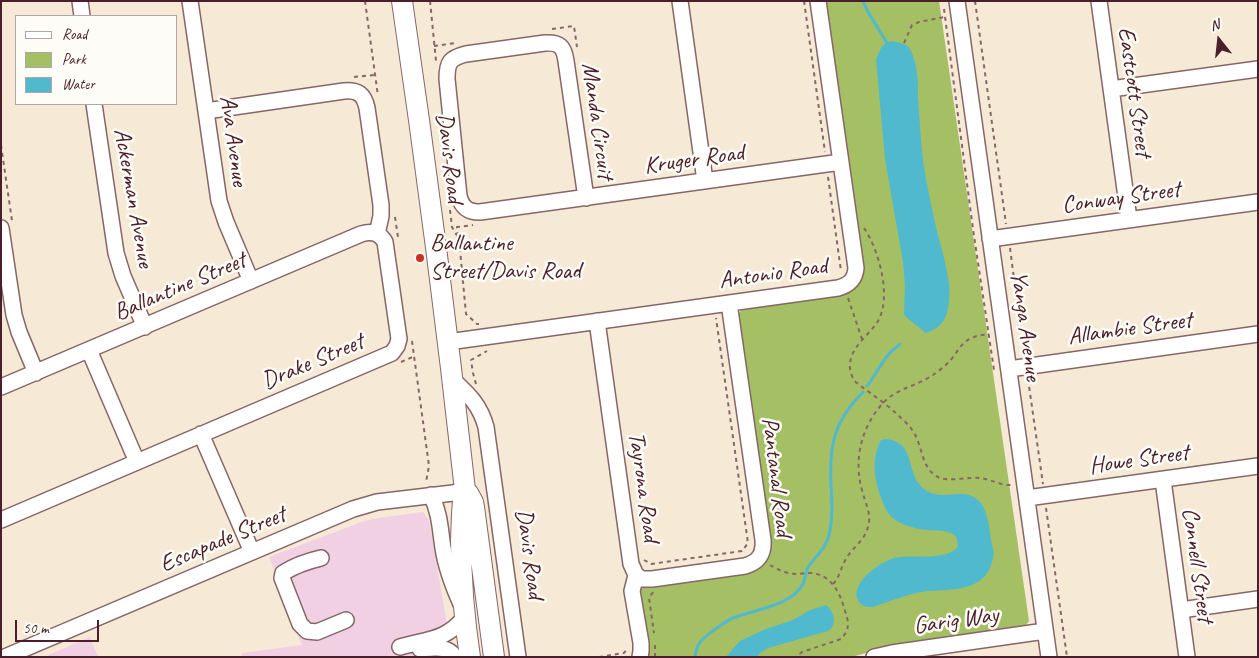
<!DOCTYPE html>
<style>
body{margin:0}
#map{position:relative;width:1259px;height:658px;overflow:hidden;background:#f6ead6;font-family:Caveat,sans-serif}
canvas{display:block}
.frame{position:absolute;inset:0;border:2px solid #4a1f2b;pointer-events:none}
.legend{position:absolute;left:15px;top:15px;width:162px;height:90px;box-sizing:border-box;background:#fdfcf7;border:1px solid #b5a4a5;margin:0;padding:6px 9px;list-style:none;font-size:15px;color:#4a1f2b}
.legend li{display:flex;align-items:center;gap:10px;height:25px}
.legend b{width:25px;border:1px solid #b5a4a5}
.north{position:absolute;left:1194px;top:15px;width:50px;height:50px;-webkit-text-stroke:4px #fdfcf7;paint-order:stroke;rotate:344deg;font-size:14px;font-weight:700;line-height:20px;text-align:center;color:#4a1f2b}
.north::after{content:'';display:block;margin:auto;width:18px;height:22px;background:#4a1f2b;clip-path:polygon(50% 0,100% 100%,50% 72%,0 100%)}
.scale{position:absolute;left:15px;top:620px;width:84px;height:22px;box-sizing:border-box;border:2px solid #4a1f2b;border-top:0;padding-left:6px;font-size:15px;line-height:18px;white-space:nowrap;color:#4a1f2b;-webkit-text-stroke:4px #fdfcf7;paint-order:stroke}
</style>
<div id="map">
<canvas width="1259" height="658"></canvas>
<div class="frame"></div>
<ul class="legend">
<li><b style="height:6px;background:#fff"></b>Road</li>
<li><b style="height:14px;background:#a5bf65"></b>Park</li>
<li><b style="height:14px;background:#50b9cd"></b>Water</li>
</ul>
<div class="north">N</div>
<div class="scale">50 m</div>
</div>
<script>
const c = document.querySelector('canvas').getContext('2d');
c.lineJoin = 'round';
function fillPath(path, color) { c.fillStyle = color; c.fill(path, 'evenodd'); }
function trace(path, color, width, dash) { c.strokeStyle = color; c.lineWidth = width; c.lineCap = dash ? 'butt' : 'round'; c.setLineDash(dash || []); c.stroke(path); }
function drawText(font, color, halo, rows, align = 'center') {
  c.font = font + ' Caveat,sans-serif'; c.lineWidth = 5; c.setLineDash([]); c.textBaseline = 'middle'; c.strokeStyle = halo; c.fillStyle = color; for (const [text, x, y, turn = 0] of rows) {
    c.save(); c.translate(x, y); c.rotate((+turn || 0) * Math.PI / 180); c.textAlign = isNaN(turn) ? turn : align; if (halo) c.strokeText(text, 0, 0); c.fillText(text, 0, 0); c.restore();
  }
}
const built = new Path2D(`
 M423 512 429 520 447 624 451 657H242V653L302 645 269 557 364 521 378 518Z
 M90 637 98 657H44Z`);
const green = new Path2D(`
 M824 1H939L1029 621 1023 629 885 648 851 657H645L636 589 640 586 756 569 764 563 738 317 739 313 744 308 853 289Z`);
const water = new Path2D(`
 M890 41C897 42 906 43 910 49 918 64 918 82 918 98 919 112 920 126 921 140 923 169 930 199 936 227 941 248 952 280 949 302 946 321 943 326 926 333L906 317 904 314 905 285 903 262 885 159 876 59 882 46Z
 M885 439C919 442 903 476 927 491 944 501 963 487 978 500 988 509 989 527 991 540 992 545 995 553 993 558 986 595 948 588 921 592 905 595 888 602 873 607 867 607 863 607 859 602 849 588 871 569 883 563 888 560 895 557 901 557 919 555 944 561 958 547 957 542 958 537 953 534 945 529 928 531 919 529 911 527 900 524 894 519 888 514 884 507 882 500 874 480 871 459 881 440Z
 M826 605C834 611 838 625 828 631L768 648 760 653 757 657H726L740 641 763 630 793 620 810 610Z`);
const stream = new Path2D(`
 M863 1 868 12 887 43
 M867 386C875 376 880 365 888 355 891 351 896 348 900 344
 M695 657C697 642 702 639 714 630 720 626 726 621 733 618 755 609 790 607 803 584 806 578 805 571 809 566 816 555 826 549 829 535 833 519 832 502 831 485 829 445 834 421 863 392`);
const path = new Path2D(`
 M1 1H2
 M365 1 378 96
 M430 1 436 61
 M804 1 825 152
 M975 1 1006 224
 M944 9 973 229 994 370
 M552 29 574 26 577 47
 M904 43 912 25 919 22 944 17
 M434 46 456 43
 M354 77 374 75
 M1 145 12 221
 M828 177 841 271
 M450 210 452 227 459 239 466 314 477 324H479
 M395 217 398 237
 M864 228C879 250 892 297 878 321 868 337 848 348 850 369 851 373 852 377 854 380 858 385 864 388 869 392 880 400 891 408 901 418 908 424 914 431 917 439 923 453 923 469 938 477 946 482 969 477 979 478 991 479 1001 486 1012 485
 M458 236 457 227 473 225
 M1010 248 1024 355
 M848 298 862 339
 M412 341 429 466 426 482
 M401 362 415 356
 M1028 379 1043 484
 M476 384 473 373 471 360 487 351
 M1046 508 1067 657
 M644 560 651 564 742 551 748 543 716 318
 M770 565C775 568 781 571 788 573 795 575 803 573 811 573 832 575 840 593 845 611 849 622 850 630 841 639L802 652 796 657
 M833 584C840 577 841 566 847 557 854 547 865 539 868 527 872 514 865 503 862 490 853 459 862 425 884 402 898 388 917 386 933 375 940 370 948 364 953 357 959 349 964 340 974 337 979 335 984 335 989 334
 M653 592 649 598 654 633
 M599 657 624 653 627 649
 M655 657V643`);
const minor = new Path2D(`
 M80 1 82 16
 M190 1 219 201 226 222 251 281
 M680 1 705 181
 M957 1 1049 657
 M1099 1 1129 219
 M1111 89 1258 69
 M94 104 116 253 123 276 145 327
 M206 111 344 91C358 90 364 94 367 108L381 205V216L377 234
 M586 198 566 61C564 47 560 42 545 43L466 54C450 58 447 62 447 79L459 196C462 208 468 212 480 212L841 162
 M1 228 14 315 19 332 36 373
 M990 239 1258 202
 M597 321 631 564 636 575 632 591 641 643V651L640 657
 M448 342 838 288C849 285 855 280 856 268L818 1
 M89 350 137 462
 M1009 369 1258 334
 M453 380C469 395 480 405 486 427L518 657
 M1 387 361 234C371 231 379 232 385 242L399 339 397 346 392 353 1 520
 M201 434 252 552
 M1163 480 1187 657
 M431 495C440 513 440 529 443 548 446 568 453 586 461 604
 M1027 498 1258 466
 M321 558C308 561 294 566 283 573L282 578 300 624 307 631 317 632 346 620
 M636 575 642 579H652L745 566C759 562 764 554 763 540L729 303
 M1181 610 1258 599
 M400 647C428 639 445 641 465 617
 M420 649C433 648 447 645 455 657
 M5 657 353 509 377 502 453 493 465 490
 M874 657 892 653 1045 631`);
const major = new Path2D(`
 M402 1C426 164 447 327 465 490 461 506 462 523 461 540 461 580 464 618 470 657
 M468 493 473 502 474 507 494 657`);
const markers = [
 [420,258,5,"#c8321e"]
];
const streetNames = [
 ["Eastcott Street",1134,92,82],
 ["Manda Circuit",597,121,82],
 ["Ava Avenue",233,141,82],
 ["Davis Road",449,158,83],
 ["Kruger Road",694,160,-8],
 ["Ackerman Avenue",133,198,80],
 ["Conway Street",1121,198,-8],
 ["Antonio Road",773,274,-8],
 ["Ballantine Street",180,287,-23],
 ["Yanga Avenue",1025,326,82],
 ["Allambie Street",1130,329,-8],
 ["Drake Street",313,362,-23],
 ["Howe Street",1139,460,-8],
 ["Pantanal Road",776,477,83],
 ["Tayrona Road",643,487,82],
 ["Escapade Street",223,540,-23],
 ["Davis Road",529,554,82],
 ["Connell Street",1197,565,82],
 ["Garig Way",956,621,-8]
];
const poiNames = [
 ["Ballantine",430,244],
 ["Street/Davis Road",430,272]
];
fillPath(built, '#f1d0e3');
fillPath(green, '#a5bf65');
fillPath(water, '#50b9cd');
trace(stream, '#50b9cd', 3);
trace(minor, '#866667', 18);
trace(major, '#866667', 22);
trace(path, '#866667', 2, [4, 4]);
trace(minor, '#fff', 15);
trace(major, '#fff', 20);
for (const [x, y, r, color] of markers) { const dot = new Path2D(); dot.arc(x, y, r, 0, 2 * Math.PI); c.fillStyle = color; c.fill(dot); trace(dot, '#fdfcf7', 2); }
drawText('24px', '#4a1f2b', '#fdfcf7', streetNames);
drawText('24px', '#4a1f2b', '#fdfcf7', poiNames, 'left');
</script>
